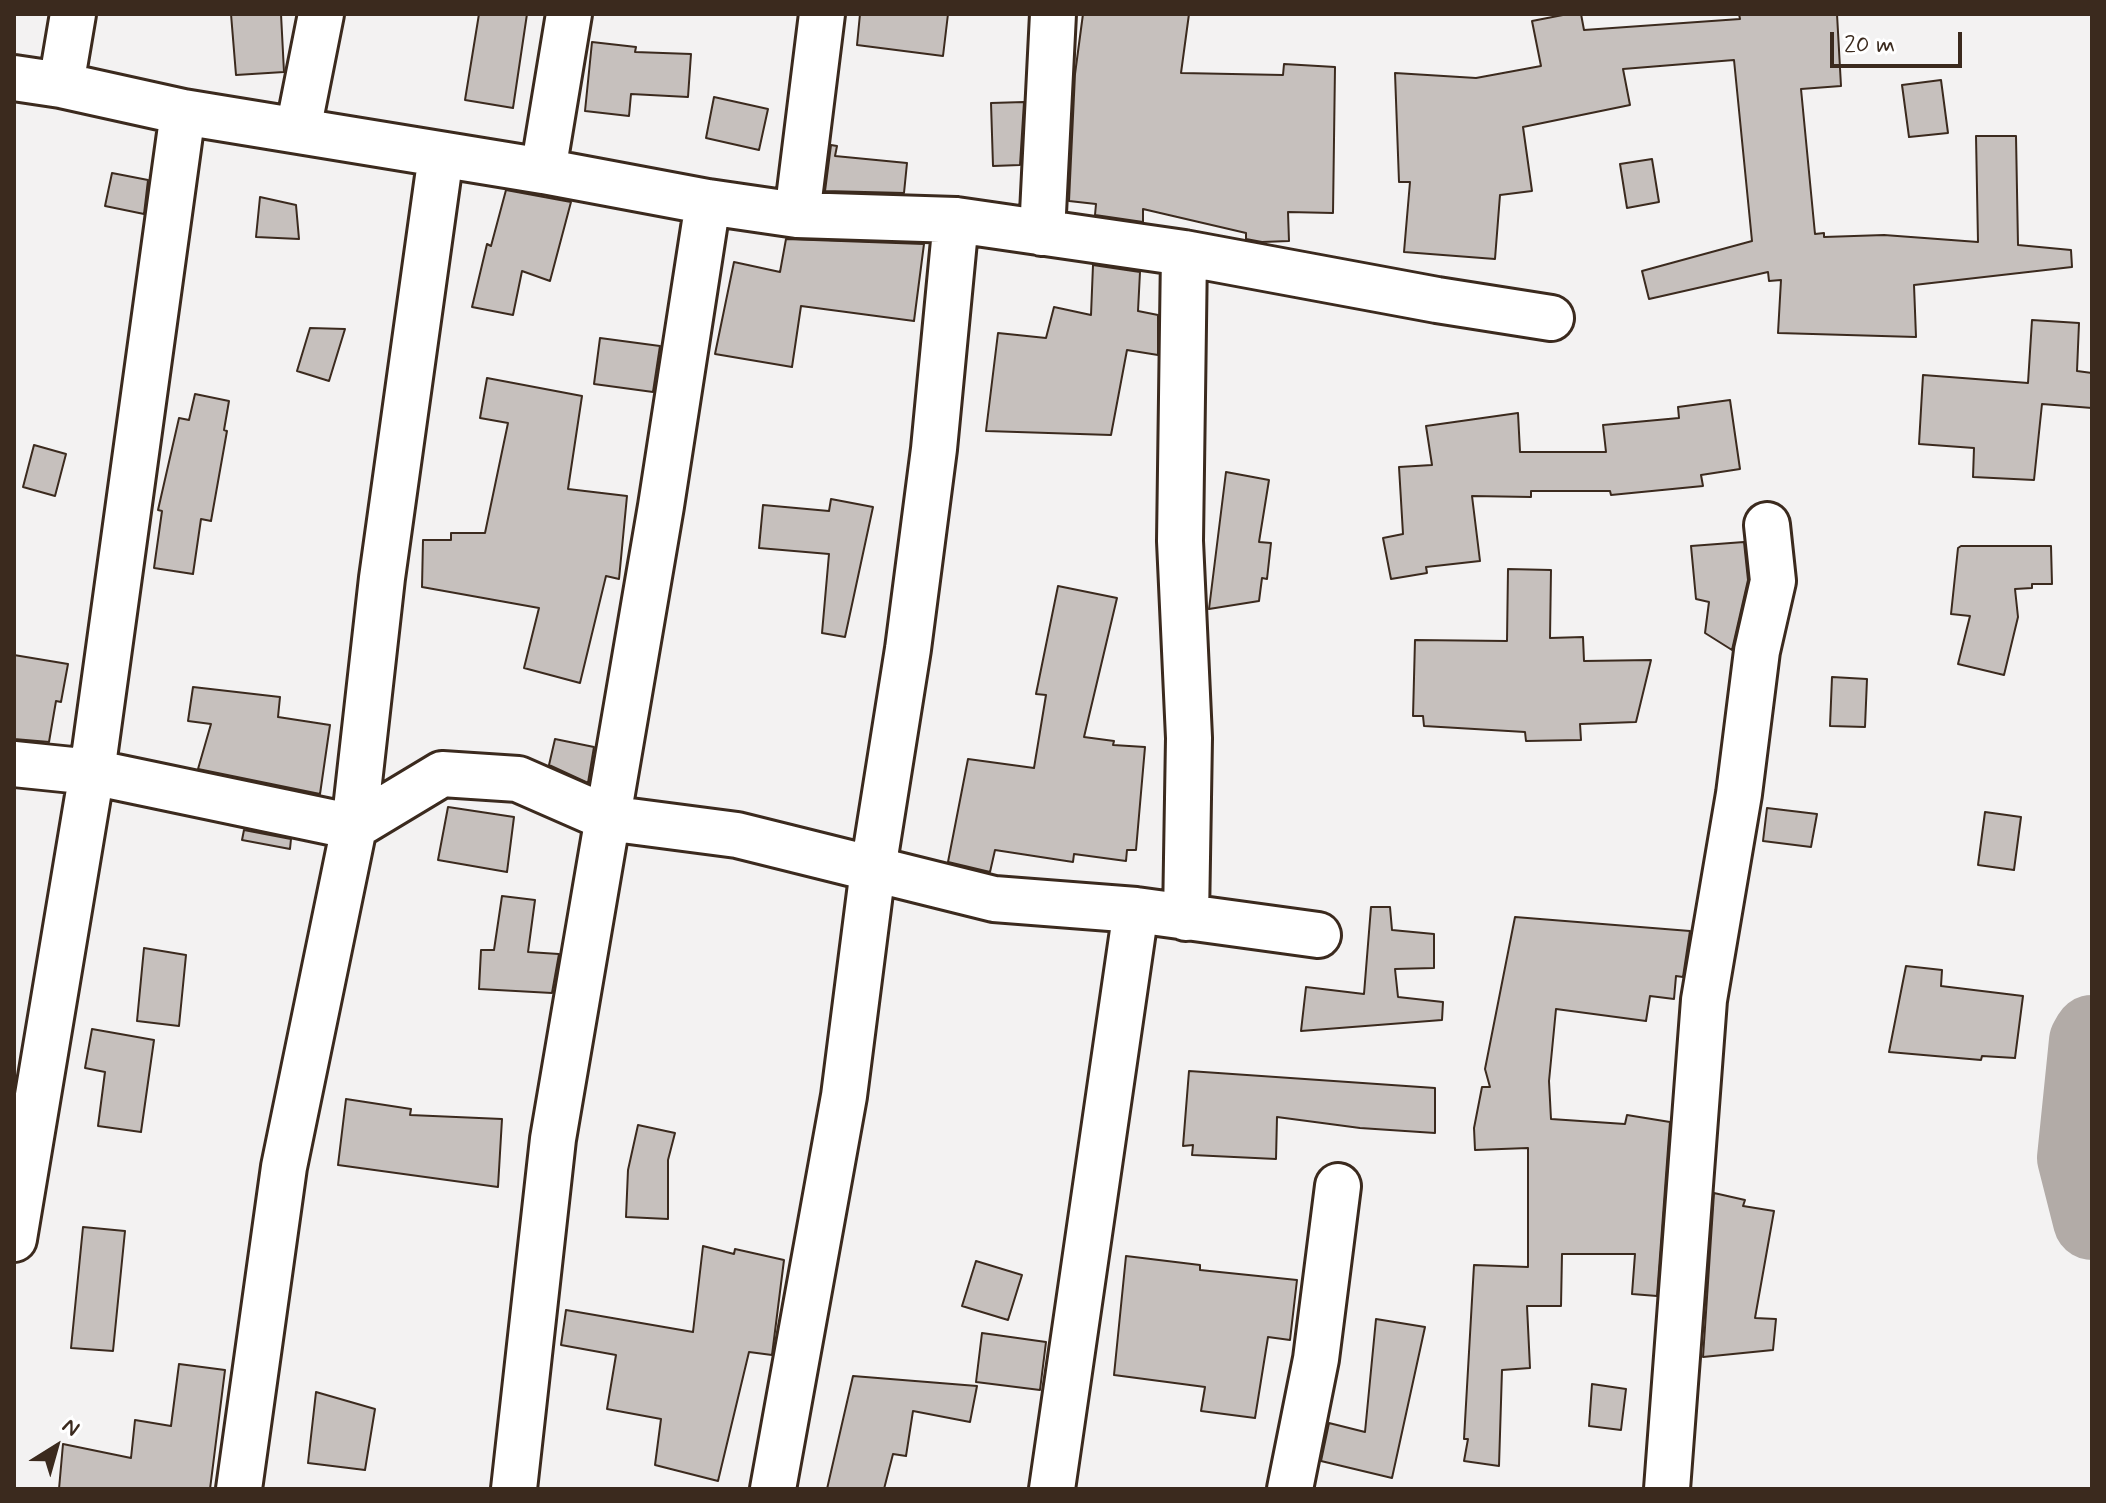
<!DOCTYPE html>
<style>
body{margin:0}
#map{position:relative;width:2106px;height:1503px;overflow:hidden;background:#f3f2f2;font-family:Mynerve,sans-serif}
canvas{display:block}
.frame{position:absolute;inset:0;border:16px solid #3b2a1e;pointer-events:none}
.north{position:absolute;left:16px;top:1407px;width:80px;height:80px;-webkit-text-stroke:6px #fff;paint-order:stroke;rotate:37deg;font-size:22px;font-weight:700;line-height:32px;text-align:center;color:#3b2a1e}
.north::after{content:'';display:block;margin:auto;width:28px;height:36px;background:#3b2a1e;clip-path:polygon(50% 0,100% 100%,50% 72%,0 100%)}
.scale{position:absolute;left:1830px;top:32px;width:132px;height:36px;box-sizing:border-box;border:4px solid #3b2a1e;border-top:0;padding-left:10px;font-size:24px;line-height:28px;white-space:nowrap;color:#3b2a1e;-webkit-text-stroke:6px #fff;paint-order:stroke}
</style>
<div id="map">
<canvas width="2106" height="1503"></canvas>
<div class="frame"></div>
<div class="north">N</div>
<div class="scale">20 m</div>
</div>
<script>
const c = document.querySelector('canvas').getContext('2d');
c.lineJoin = 'round';
function trace(path, color, width, dash) { c.strokeStyle = color; c.lineWidth = width; c.lineCap = dash ? 'butt' : 'round'; c.setLineDash(dash || []); c.stroke(path); }
function fillPath(path, color) { c.fillStyle = color; c.fill(path, 'evenodd'); }
const river = new Path2D(`
 M2092 1034 2088 1041 2076 1158 2092 1221`);
const building = new Path2D(`
 M231 14H281L284 72 236 75Z
 M479 14H527L513 108 465 100Z
 M860 14H948L943 56 857 45Z
 M1083 14H1189L1181 73 1283 75 1284 64 1335 67 1333 213 1288 212 1289 241 1262 242 1246 239V233L1143 209V222L1095 215 1096 204 1069 201 1075 74Z
 M1568 14H1581L1584 30 1740 19 1739 14H1837L1841 86 1801 89 1815 234 1824 233V237L1884 235 1978 242 1976 136H2016L2018 245 2071 250 2072 267 1914 285 1916 337 1778 333 1781 280 1769 281 1768 272 1649 299 1642 271 1752 241 1734 60 1623 69 1630 105 1523 127 1532 191 1500 195 1495 259 1404 252 1410 182H1399L1395 73 1476 78 1541 66 1532 21Z
 M592 42 636 47 635 52 691 54 688 97 631 94 629 116 585 111Z
 M1941 80 1948 133 1909 137 1902 85Z
 M714 97 768 109 759 150 706 138Z
 M1024 102 1020 165 993 166 991 103Z
 M831 145 837 146 835 156 907 163 904 193 825 191Z
 M1652 159 1659 202 1627 208 1620 164Z
 M112 173 148 180 144 214 105 206Z
 M506 190 571 202 550 281 522 271 513 315 472 307 487 244 491 246Z
 M260 197 296 205 299 239 256 237Z
 M786 239 924 244 914 321 801 306 792 367 715 354 734 262 780 272Z
 M1093 265 1140 272 1138 311 1158 315V355L1127 350 1111 435 986 431 998 333 1046 338 1054 307 1091 315Z
 M2032 320 2079 323 2077 371 2092 373V408L2042 404 2034 480 1973 477 1974 448 1919 444 1923 375 2028 383Z
 M310 328 345 329 329 381 297 371Z
 M600 338 660 346 653 392 594 384Z
 M487 378 582 396 568 489 627 496 619 579 606 576 580 683 524 668 539 608 422 587 423 540H451V533H485L508 423 480 418Z
 M195 394 229 401 224 430 227 431 211 521 201 519 193 574 154 568 162 511 158 510 179 418 189 420Z
 M1730 400 1740 469 1701 475 1703 486 1611 495 1610 491H1531V497L1472 496 1480 561 1426 567 1427 573 1391 579 1383 538 1403 534 1399 467 1432 465 1426 426 1518 413 1520 452H1606L1603 425 1679 418 1678 407Z
 M34 445 66 454 55 496 23 487Z
 M1226 472 1269 480 1259 542 1271 543 1267 579 1262 578 1259 601 1209 609Z
 M831 499 873 507 845 637 822 633 829 554 759 548 763 505 829 511Z
 M1744 542 1748 580 1732 650 1705 633 1709 602 1696 599 1691 546Z
 M1961 546H2051L2052 584H2032V588L2015 589 2018 617 2004 675 1958 664 1970 616 1951 614 1958 548Z
 M1508 569 1551 570 1550 638 1583 637 1584 661 1651 660 1636 722 1580 724 1581 740 1526 741 1525 732 1424 726 1423 716H1413L1415 640 1507 641Z
 M1058 586 1117 598 1084 737 1114 741 1113 745 1145 747 1136 850H1127L1126 861 1074 854 1073 862 995 850 990 872 948 862 968 759 1034 768 1046 695 1036 694Z
 M14 655 68 664 61 702 56 701 49 742 14 739Z
 M1832 677 1867 679 1865 727 1830 726Z
 M193 687 280 697 278 717 330 725 320 794 198 769 211 724 188 721Z
 M555 739 594 747 588 783 549 765Z
 M448 807 514 817 507 872 438 860Z
 M1767 808 1817 814 1811 847 1763 841Z
 M1985 812 2021 817 2014 870 1978 865Z
 M244 830 291 839 290 849 242 840Z
 M502 896 535 900 528 952 559 954 552 993 479 989 481 950H494Z
 M1371 907H1390L1392 930 1434 934V968L1395 969 1398 997 1443 1002 1442 1020 1301 1031 1306 987 1364 994Z
 M1515 917 1690 931 1683 977 1676 976 1674 999 1650 996 1646 1021 1556 1009 1549 1081 1551 1119 1625 1124 1627 1115 1670 1122 1657 1296 1632 1294 1635 1254H1562L1561 1306H1527L1530 1368 1502 1370 1499 1466 1464 1461 1468 1439H1464L1474 1265 1528 1267V1148L1475 1150 1474 1128 1482 1087H1490L1485 1069Z
 M144 948 186 955 179 1026 137 1021Z
 M1906 966 1942 970 1941 986 2023 996 2015 1058 1982 1056 1981 1060 1889 1052Z
 M92 1029 154 1040 141 1132 98 1126 105 1072 85 1068Z
 M1189 1071 1435 1088V1133L1360 1128 1277 1117 1276 1159 1192 1155 1193 1145 1183 1146Z
 M346 1099 411 1109 410 1115 502 1119 498 1187 338 1165Z
 M638 1125 675 1133 668 1160V1219L626 1217 628 1170Z
 M1714 1193 1745 1200 1743 1206 1774 1211 1755 1318 1776 1319 1773 1350 1703 1357Z
 M83 1227 125 1231 113 1351 71 1348Z
 M703 1246 734 1254 735 1249 784 1260 772 1355 749 1352 718 1481 655 1465 661 1419 607 1409 616 1355 561 1345 566 1310 693 1332Z
 M1126 1256 1200 1265V1270L1297 1280 1290 1340 1268 1337 1255 1418 1201 1411 1205 1387 1114 1375Z
 M976 1261 1022 1275 1008 1320 962 1306Z
 M1376 1319 1425 1327 1392 1478 1321 1461 1329 1423 1365 1432Z
 M982 1333 1046 1342 1040 1390 976 1382Z
 M179 1364 225 1370 210 1489H59L63 1444 131 1458 135 1420 171 1426Z
 M853 1376 977 1386 970 1422 913 1411 906 1456 893 1454 884 1489H827Z
 M1592 1384 1626 1389 1621 1430 1589 1426Z
 M316 1392 375 1409 365 1470 308 1463Z`);
const minor = new Path2D(`
 M14 78 61 85 183 112 543 171 708 202 797 215 956 220 1184 253 1437 300 1551 318
 M61 85 73 14
 M298 130 321 14
 M543 171 569 14
 M797 215 822 14
 M1042 233 1053 14
 M1184 253 1180 541 1189 738 1186 918
 M14 764 92 772 354 827 442 774 518 779 607 818 737 835 994 899 1136 910 1318 935
 M14 1239 92 772 183 112
 M239 1489 284 1167 354 827 382 578 441 155
 M514 1489 553 1139 661 506 708 202
 M773 1489 844 1096 873 869 908 649 934 449 956 220
 M1052 1489 1136 910
 M1290 1489 1316 1359 1338 1186
 M1667 1489 1704 1000 1739 794 1757 651 1773 581 1767 525`);
trace(river, '#b2aba7', 78);
fillPath(building, '#c6c0bd');
trace(building, '#3b2a1e', 2);
trace(minor, '#3b2a1e', 50);
trace(minor, '#fff', 44);
</script>
